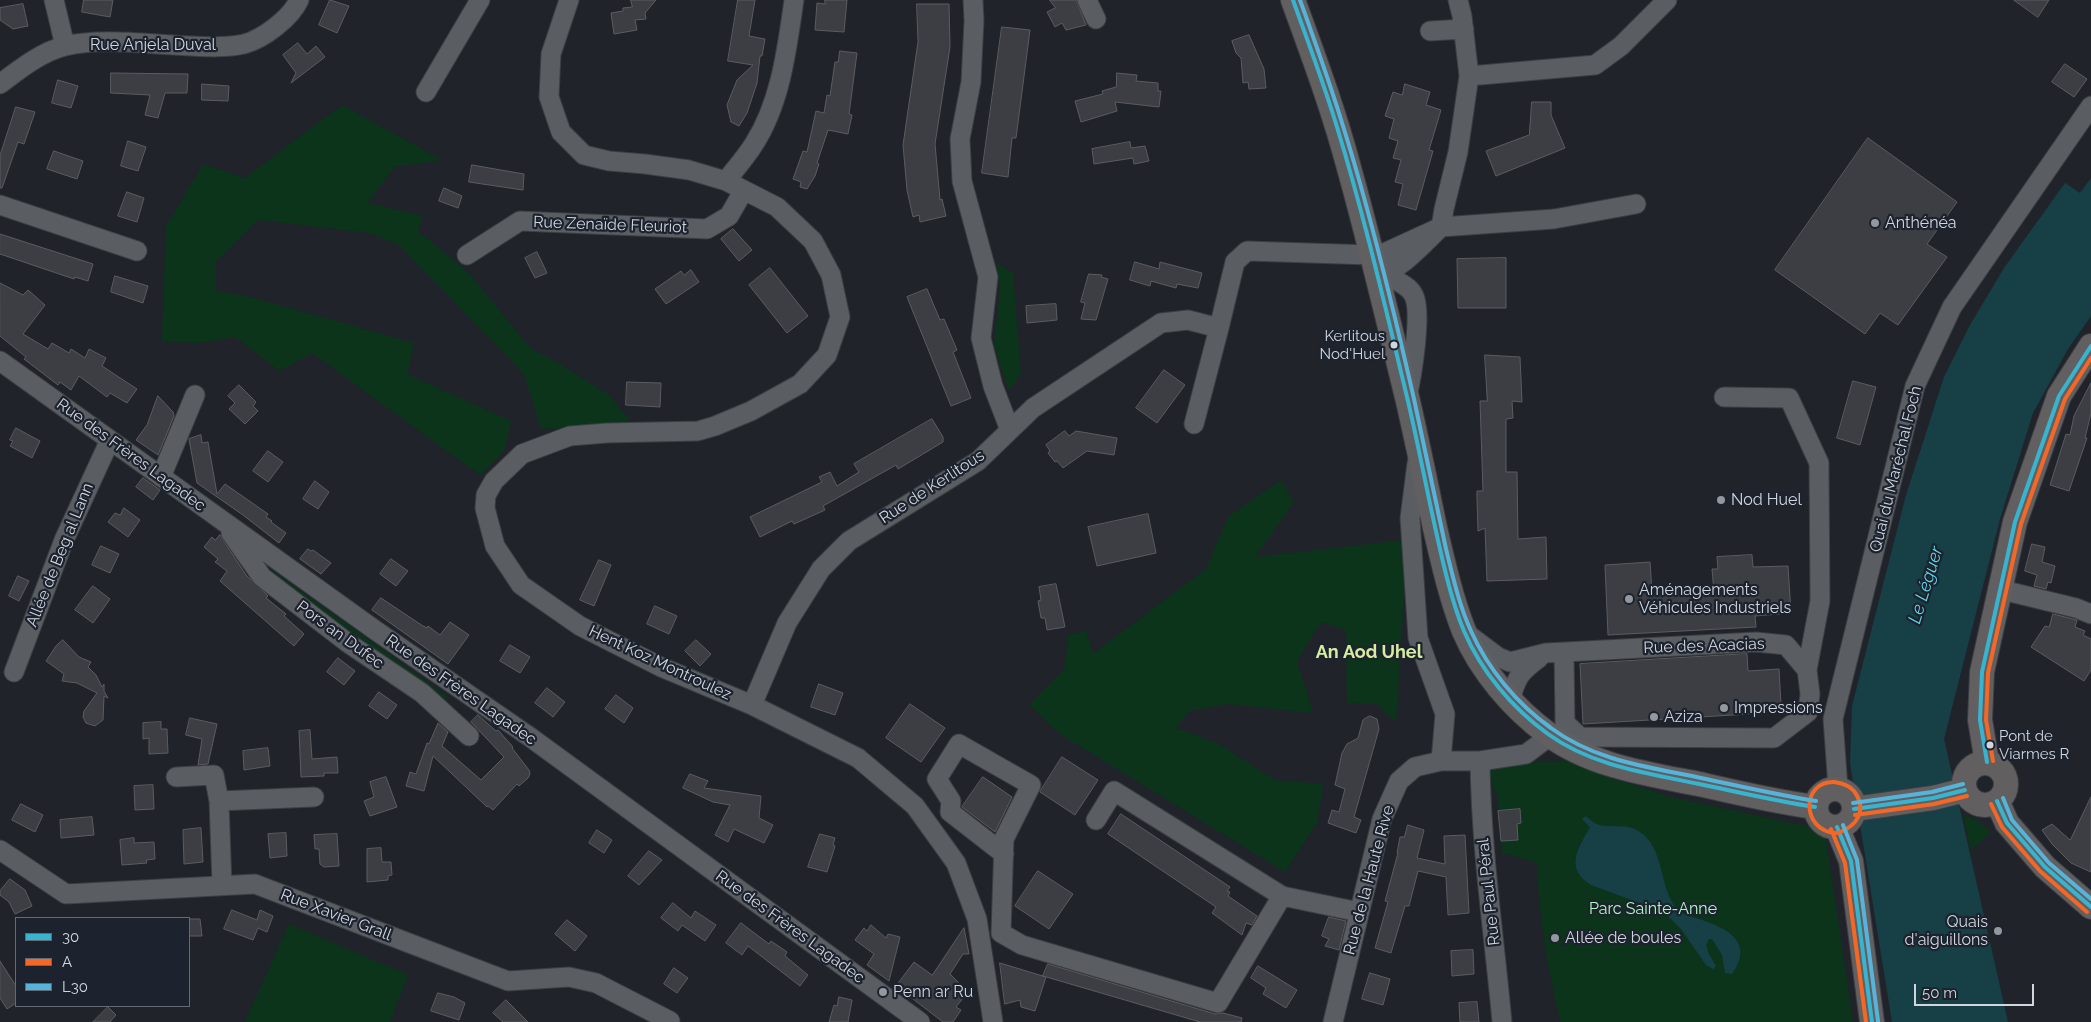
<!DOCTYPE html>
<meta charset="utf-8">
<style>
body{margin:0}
#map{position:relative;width:2091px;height:1022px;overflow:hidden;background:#20242a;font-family:Raleway,sans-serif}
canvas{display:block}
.legend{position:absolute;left:15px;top:917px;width:175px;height:90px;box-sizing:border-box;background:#1c232e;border:1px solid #646a74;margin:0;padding:6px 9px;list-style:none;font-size:15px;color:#d1d5dd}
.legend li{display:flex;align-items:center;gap:10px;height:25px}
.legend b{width:25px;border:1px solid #646a74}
.scale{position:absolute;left:1914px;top:984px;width:120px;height:22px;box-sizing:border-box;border:2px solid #d1d5dd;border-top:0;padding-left:6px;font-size:15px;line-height:18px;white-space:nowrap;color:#d1d5dd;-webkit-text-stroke:4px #1c232e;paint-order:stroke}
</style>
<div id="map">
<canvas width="2091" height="1022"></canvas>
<ul class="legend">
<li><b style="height:6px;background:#39b4cf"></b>30</li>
<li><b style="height:6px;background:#f36826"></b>A</li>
<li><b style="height:6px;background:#56b4db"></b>L30</li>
</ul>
<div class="scale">50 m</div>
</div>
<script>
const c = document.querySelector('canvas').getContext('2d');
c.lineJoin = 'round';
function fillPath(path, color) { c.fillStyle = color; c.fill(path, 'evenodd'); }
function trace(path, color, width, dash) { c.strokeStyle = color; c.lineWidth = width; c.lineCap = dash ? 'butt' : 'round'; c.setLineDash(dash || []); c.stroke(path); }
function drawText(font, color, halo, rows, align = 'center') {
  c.font = font + ' Raleway,sans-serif'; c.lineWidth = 4.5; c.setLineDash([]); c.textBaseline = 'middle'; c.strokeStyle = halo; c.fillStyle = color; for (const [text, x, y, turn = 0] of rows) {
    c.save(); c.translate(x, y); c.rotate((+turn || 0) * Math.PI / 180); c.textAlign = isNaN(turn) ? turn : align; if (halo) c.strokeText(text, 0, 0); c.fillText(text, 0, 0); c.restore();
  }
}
const green = new Path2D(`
 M342 105 442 160 394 167 368 203 423 216 418 231 470 274 531 349 558 363 609 395 634 425 541 429 524 374 399 245 370 233 258 220 216 261V291L250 297 414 343 407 374 511 421 504 451 480 475 312 353 280 371 235 337 199 343 162 341 166 227 203 164 245 178Z
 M997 263 1013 273 1021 374 1009 391 994 346 1000 291Z
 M1281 480 1294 502 1255 557 1404 540 1405 582 1396 723 1377 704 1347 703 1346 630 1321 622 1297 661 1313 713 1227 704 1189 711 1176 728 1219 744 1275 780 1323 784 1317 823 1285 872 1060 734 1029 705 1065 668 1068 635 1086 631 1093 654 1206 569 1228 517Z
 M259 561 433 686 448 697 442 703 283 587Z
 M1571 760 1590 771 1671 797 1819 829 1826 839 1853 1022H1561C1547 969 1539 918 1537 863L1502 852 1498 797 1482 766Z
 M1963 816 1976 819 1991 832 1971 851Z
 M289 924 408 975 390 1022H245Z`);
const water = new Path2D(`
 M2091 178V316L2068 349 2033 413 2000 519 1944 739 2008 1022H1892L1850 763 1852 706 1906 495 1944 377 1970 325 2004 268 2065 183 2080 193Z
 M1586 816C1589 819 1594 823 1599 825 1612 828 1628 823 1640 832 1665 848 1659 891 1678 910 1684 915 1692 917 1699 919 1727 928 1755 942 1732 974L1725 973 1722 955 1712 939H1709L1706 945 1709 954 1716 966 1713 969 1706 965 1681 929 1664 912 1591 885C1564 868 1578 849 1590 827L1582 819Z`);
const building = new Path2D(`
 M84 0H113L110 17 82 12Z
 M330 0 349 6 337 33 319 25Z
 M631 0H656L645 13 646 19 635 20 637 30 614 34 611 13 623 11V8L632 7Z
 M738 0H755L749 36 765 39 762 56H760L757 83 747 113 739 126 731 122 727 105 737 80 753 65 728 61Z
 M825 0H847L844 32 815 30 817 3 825 4Z
 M1050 0H1076L1086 25 1066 30 1062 23 1055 27 1047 12 1055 8Z
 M2014 0H2049L2038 17Z
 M23 4 28 26 13 29 0 20V8Z
 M917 4H949L950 47 935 144 940 200 942 199 946 216 920 222 919 215 913 217 907 190 903 145 918 42Z
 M1002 27 1030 30 1016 138H1012L1008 177 982 173Z
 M1249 35 1264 69 1266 88 1249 89 1248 82 1243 83 1241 58 1236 53 1232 41Z
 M298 43 307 54 316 46 325 57 291 83 296 73 283 55Z
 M840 51 857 53 849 114 852 115 848 134 828 130 817 163 819 164 815 176 807 189 800 187 801 182 793 179 803 151 807 152 816 111 824 113 827 95 830 96 835 62H838Z
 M2065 64 2087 79 2074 97 2052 82Z
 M111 73 188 74 187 93H165L158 118 145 115 150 95 111 93Z
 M1117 73 1137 75 1136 81 1158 83V91H1161L1159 107 1115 102 1117 111 1081 122 1075 101 1103 94 1102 91 1116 87Z
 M58 80 78 86 71 108 52 103Z
 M202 84 229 86 228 101 202 100Z
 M1405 84 1430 92 1426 105 1441 110 1429 150 1433 151 1416 210 1398 205 1403 184 1395 182 1401 160 1393 158 1398 141 1389 138 1394 119 1385 116 1393 92 1402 95Z
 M1532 102H1551V115L1565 148 1496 176 1486 151 1529 135Z
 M16 107 35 112 24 144 18 142 2 188H0V156Z
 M1868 138 1957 202 1927 244 1947 257 1898 325 1880 313 1865 334 1775 270Z
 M128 141 146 147 138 171 121 166Z
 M1130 142 1131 148 1145 146 1149 161 1134 164 1133 158 1094 164 1092 149Z
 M54 151 83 161 77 179 47 169Z
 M472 165 524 174 523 190 469 182Z
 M444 188 462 196 458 208 439 201Z
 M127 192 144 198 137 222 118 216Z
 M733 229 752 250 739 261 721 239Z
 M0 234 93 264 88 281 75 277 74 279 0 254Z
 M537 252 547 273 535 278 525 258Z
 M1506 258V308H1458L1457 259Z
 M1135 262 1159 269 1160 262 1202 273 1198 288 1177 284 1176 288 1151 281 1150 286 1130 280Z
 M770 268 808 316 787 333 749 285Z
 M691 270 699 282 666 304 655 289 681 271 684 275Z
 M1089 274 1102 275 1101 277 1108 279 1096 320 1081 319 1085 303 1081 302Z
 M115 276 148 286 143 303 111 292Z
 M0 283 23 295 28 290 45 305 23 334 48 349 52 343 69 353 71 349 85 358 89 349 106 358 102 366 137 389 127 403 110 393 107 397 79 376 71 390 60 382 58 385 24 359 26 357 0 336Z
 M927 289 940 320 944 319 957 350 953 352 971 398 951 406 907 297Z
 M1056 304 1057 320 1027 323 1026 306Z
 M1485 355 1520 357 1522 402 1512 401 1513 418 1506 419V472H1517L1518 539 1546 537 1547 579 1487 581 1485 528 1478 531 1477 497V491H1483L1480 401H1487Z
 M1164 370 1185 385 1157 423 1136 408Z
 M1853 381 1876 387 1860 445 1837 438Z
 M627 382 661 383 660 407 626 405Z
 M2091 383V413L2085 438H2087L2069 491 2050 485 2066 434 2070 435 2074 416Z
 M239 385 256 402 253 406 258 411 245 424 229 409 235 403 228 396Z
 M158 396 173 412 174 416 158 455 136 440 147 425Z
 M932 419 943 437V442L898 469 896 465 823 506 825 510 794 524 792 521 760 537 750 517 822 482 819 477 830 472 837 486 859 472 854 464Z
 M16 428 40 441 32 458 10 446 13 441 10 440Z
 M1065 431 1069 436 1076 431 1117 438 1114 455 1087 451 1063 468 1057 461 1055 462 1048 453 1050 451 1046 445Z
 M201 435 202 443 208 442 217 494 225 484 268 514 266 517 272 521 271 522 286 533 279 543 243 515 197 483 189 439Z
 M268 451 283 462 268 482 253 471Z
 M143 478 160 490 153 500 136 487Z
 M315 481 329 492 318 509 303 499Z
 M124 508 140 520 128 537 108 522 115 513 120 515Z
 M1148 514 1156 553 1097 566 1088 527Z
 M220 535 246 575 268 596 266 598 286 614 284 616 304 634 294 646 220 581 227 571 215 562 218 559 204 547 212 537 215 540Z
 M2032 544 2045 547 2042 562 2055 566 2051 583 2048 582 2046 589 2034 586 2037 575 2025 571Z
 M101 546 119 554 110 573 92 565Z
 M308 549 311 551 313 550 331 563 321 574 300 559Z
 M1752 555 1753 567 1788 566 1791 613 1755 616 1756 627 1608 635 1605 565 1650 562 1652 592 1686 589V595L1714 593 1712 569H1718L1717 557Z
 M391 559 408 571 396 586 380 574Z
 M599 560 611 565 594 606 580 600Z
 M18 576 29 581 19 601 9 596Z
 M1056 584 1065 627 1047 630 1045 618H1041L1038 601 1041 600 1039 587Z
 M93 586 110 599 93 623 75 610Z
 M381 598 423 626 427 628 428 626 440 635 450 622 469 635 448 664 372 610Z
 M655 606 677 616 669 634 647 624Z
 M2053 614 2077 620 2075 627 2085 631 2083 635 2091 639V670L2084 681 2031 647 2045 626 2049 627Z
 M63 640 79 657 91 662 88 667 96 675 102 687 104 684V691L108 698 104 696 103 720 95 726 86 723 83 717 84 711 97 693 77 683 62 681 64 674 46 661 56 646Z
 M696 640 711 654 700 666 685 651Z
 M510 645 530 657 520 673 500 661Z
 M1747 654 1748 671 1779 669 1781 705 1750 706V714L1583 724 1580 664Z
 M338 658 355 671 344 685 327 672Z
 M819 684 843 693 835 715 811 707Z
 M547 688 565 702 553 717 535 703Z
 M379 692 397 705 387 719 369 706Z
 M616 695 633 708 624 723 605 709Z
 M910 704 945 728 921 762 886 738Z
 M478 715 496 731 498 730 513 747 512 748 529 770 530 774 528 778 519 786 517 784 493 810 488 806 487 807 433 756 424 791 406 786 410 772 416 774 427 743 429 744 438 723 448 732 442 746 481 780 504 757 471 722Z
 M1370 716 1377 719 1379 729 1354 817 1361 820 1356 833 1328 823 1332 810 1339 812 1345 789 1335 785 1342 753 1347 744 1358 738 1363 720Z
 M190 718 217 724 208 764 198 765 202 739 186 735Z
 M161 722V729H167L168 753 149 754V738L143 739V723Z
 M310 730 312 759 337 757 338 773H324V776L301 777 299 731Z
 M268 748 270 766 244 770 243 751Z
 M1062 757 1098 780 1075 815 1040 792Z
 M690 774 708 781 704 788 761 796 759 818 773 825 764 843 734 829 728 842 715 835 730 805 713 802 683 788Z
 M386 777 397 807 370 816 364 801 374 797 370 782Z
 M983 777 1012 797 995 832 962 807Z
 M153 785 154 809 135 810 134 786Z
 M2091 797V872L2071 863 2052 844 2042 830 2052 824 2070 840Z
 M21 804 43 815 35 832 12 820Z
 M1520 809 1521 823 1517 824 1518 840 1501 841 1498 811Z
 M1121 814 1230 887 1227 891 1230 892 1228 896 1257 916 1252 925 1246 923 1242 935 1212 913 1216 907 1108 834Z
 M92 817 94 835 61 838 60 820Z
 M1408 825 1424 830 1417 858 1445 864 1444 836 1465 835 1469 913 1448 915 1446 877 1418 871 1409 906H1405L1391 953 1375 948 1388 902 1385 901 1398 853H1397L1400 837H1404Z
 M201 828 203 862 184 864 183 830Z
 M597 830 612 840 604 853 589 843Z
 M286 833 287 856 270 858 268 834Z
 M337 834 339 866 324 867 320 864 319 849H315L314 835Z
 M820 834 835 838 833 845 835 846 827 872 808 867Z
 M134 838V843L154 842 155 859 146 860 147 863 122 865 120 840Z
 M381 848 382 862H391L392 875 388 876V880L367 882V849Z
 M649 851 662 860 639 885 628 876Z
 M1038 871 1073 894 1049 929 1015 906Z
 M10 879 25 890 32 906 15 914 9 902 0 895V891Z
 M673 903 691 918 695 911 716 925 705 941 682 925 678 931 661 918Z
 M232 910 257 920 260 910 273 916 267 932 258 928 253 940 224 929Z
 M1329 917 1346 921 1339 950 1325 946 1329 939 1322 936Z
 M189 919H200L202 936H189Z
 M567 920 587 936 575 951 555 934Z
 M741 923 769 944 771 941 787 952 785 956 808 975 800 986 748 946 742 955 726 943Z
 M871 925 886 938 888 934 900 937 889 981 867 965 874 954 855 940 864 928 867 931Z
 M964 928 969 954H963L950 974 968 992 956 1007 961 1010 953 1022H943L896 986 914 962 932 975Z
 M1473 950 1474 974 1452 976 1451 951Z
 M0 961 16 986V1003L7 1009 0 998Z
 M1000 963 1046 977 1035 1011 1021 1007 1020 1000 1005 1004Z
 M1048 964 1215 1014 1223 1013 1242 1018 1241 1022H1200L1043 976Z
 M1258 966 1297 990 1286 1008 1263 994 1266 988 1251 978Z
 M674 968 688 978 677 993 664 984Z
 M1370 973 1390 979 1383 1005 1362 999Z
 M438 993 454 997 465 1003 459 1020 431 1011Z
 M839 997 852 1000 848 1022H829L834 1005 837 1006Z
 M506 1000 528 1022H503L493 1013Z
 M1477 1002 1479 1022H1460L1459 1003Z
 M108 1007 116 1015 110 1022H93Z`);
const minor = new Path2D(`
 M54 0 65 46
 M569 0 551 54 549 97 561 132 584 155 609 161 645 164 689 170 726 181 777 207 813 241 831 275 840 317 827 355 800 384 751 411 715 426 698 431 607 433 570 436 522 454 494 481 486 495 485 508 495 546 521 585 580 626 661 667 752 705 858 758 915 806 956 863 977 919 993 1022
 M973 0 974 21 971 82 960 139 962 181 988 277 981 338 993 386 1010 430
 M1087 0 1096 19
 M1430 31 1464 29
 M1469 76 1595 65 1621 46 1667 0
 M0 84C20 69 41 52 65 46 102 37 153 45 191 46 208 47 227 48 244 44 263 39 291 18 299 0
 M426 92 480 0
 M726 181C735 169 746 157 754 144 781 102 787 48 794 0
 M0 205 137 251
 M467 255 520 221 707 229 729 216 744 190
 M1389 273C1395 283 1409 284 1414 296 1422 312 1412 377 1407 397
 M1377 277C1403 268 1422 245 1441 227L1444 209 1458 152 1469 76 1462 16 1458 0
 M1219 328 1235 262 1247 251 1372 255 1382 254 1441 227 1554 219 1636 204
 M0 361 375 630 530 737 920 1022
 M1724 397 1789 398 1819 463 1820 601 1807 670
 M1417 463 1410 518 1418 638 1445 714 1441 761
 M161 477 195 395
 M231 533 262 577 348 643 422 693 469 736
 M1998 589 2076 608 2091 614
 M1466 633 1498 657 1510 662 1546 653 1756 642 1786 645 1807 670 1810 694 1808 712
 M1564 653 1565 723 1580 737 1774 738 1808 712
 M14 672 64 540 110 440
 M1510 700C1517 676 1520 672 1539 658
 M752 705 787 623 821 569 849 541 978 461 1033 408 1161 323 1188 320 1219 328 1194 424
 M1480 761C1481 848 1494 935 1502 1022
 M176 777 214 775 219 801 314 797
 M1838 788 1833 719 1915 386 1952 307 2091 106
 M219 801 222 885
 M1096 820 1114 791 1282 896 1359 912
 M0 850 66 894 255 884 508 981 569 977 596 983 670 1021
 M1004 854 950 812 951 801 937 779 959 744 1031 785 1004 839 1001 933 1022 945 1218 1003 1282 896
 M1333 1022 1382 819 1399 781 1415 767 1441 761H1480L1526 754 1550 736`);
const major = new Path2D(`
 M1293 0C1313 55 1334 111 1349 168 1370 243 1388 320 1407 397 1417 440 1426 484 1435 528 1443 562 1451 598 1464 631 1481 671 1513 708 1548 734 1591 766 1648 774 1699 784 1738 793 1776 802 1815 807
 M1987 762 1980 720 1982 672 2015 522 2059 396 2091 346
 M1964 784a21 21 0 1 1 42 0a21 21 0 1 1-42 0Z
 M1816 808a19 19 0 1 1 38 0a19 19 0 1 1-38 0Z
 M1997 801 2007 823 2045 867 2091 907
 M1854 809 1933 798 1965 790
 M1837 827 1851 861 1872 1022`);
const bus1 = new Path2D(`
 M1293 0C1308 42 1324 84 1337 127 1364 215 1385 306 1407 397 1419 447 1428 498 1440 549 1446 576 1453 605 1464 631 1481 671 1512 708 1548 734 1592 766 1647 773 1699 784 1738 792 1776 801 1815 807
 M1987 762 1980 720 1982 672 2015 522 2059 396 2091 346
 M1997 801 2007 823 2045 867 2091 907
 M1854 809 1933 798 1965 790
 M1837 827 1851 861 1872 1022`);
const bus2 = new Path2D(`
 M1993 761 1986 720 1988 673 2021 524 2065 399 2091 358
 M1991 804 2002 827 2040 871 2087 912
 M1855 815 1934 804 1967 796
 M1831 829 1845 863 1866 1022
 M1836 833C1801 831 1801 781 1834 782 1842 783 1849 785 1854 791 1868 810 1857 826 1838 833`);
const bus3 = new Path2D(`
 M1300 0C1315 42 1330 83 1343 126 1371 215 1393 307 1414 399 1425 449 1435 499 1446 549 1453 577 1459 605 1471 631 1488 669 1517 704 1551 728 1595 761 1649 767 1701 778 1739 786 1777 795 1816 801
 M2003 798 2012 820 2049 863 2091 899
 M1853 803 1932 792 1963 784
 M1843 825 1857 860 1878 1021`);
const markers = [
 [1875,223,5,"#93979e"],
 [1394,345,4.5,"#d1d5dd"],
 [1721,500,5,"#93979e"],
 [1629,599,5,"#93979e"],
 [1724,708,5,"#93979e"],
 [1654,717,5,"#93979e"],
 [1990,745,4.5,"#d1d5dd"],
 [1998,931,5,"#93979e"],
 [1555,938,5,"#93979e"],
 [883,992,5,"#93979e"]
];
const busNames = [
 ["Kerlitous",1385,336],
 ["Nod'Huel",1385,354],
 ["Pont de",1999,736,"left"],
 ["Viarmes R",1999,754,"left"]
];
const streetNames = [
 ["Rue Anjela Duval",153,45],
 ["Rue Zenaïde Fleuriot",610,225,2],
 ["Rue des Frères Lagadec",131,455,36],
 ["Quai du Maréchal Foch",1896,469,-76],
 ["Rue de Kerlitous",932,487,-33],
 ["Allée de Beg al Lann",60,555,-68],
 ["Pors an Dufec",340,635,36],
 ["Rue des Acacias",1704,646,-2],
 ["Hent Koz Montroulez",660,663,25],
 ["Rue des Frères Lagadec",461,690,35],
 ["Rue de la Haute Rive",1369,880,-75],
 ["Rue Paul Péral",1489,892,-96],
 ["Rue Xavier Grall",336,915,21],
 ["Rue des Frères Lagadec",790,927,36]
];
const poiNames = [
 ["Anthénéa",1885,223],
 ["Nod Huel",1731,500],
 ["Aménagements",1639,590],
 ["Véhicules Industriels",1639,608],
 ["Impressions",1734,708],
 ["Aziza",1664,717],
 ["Quais",1988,922,"right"],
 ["d'aiguillons",1988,940,"right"],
 ["Allée de boules",1565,938],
 ["Penn ar Ru",893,992]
];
const parkNames = [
 ["Parc Sainte-Anne",1653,909]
];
const waterNames = [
 ["Le Léguer",1926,585,-73]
];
const neighbourhoodNames = [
 ["An Aod Uhel",1369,653]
];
fillPath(green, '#0b341b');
fillPath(water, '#173f46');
fillPath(building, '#3d3e43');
trace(building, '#5b5c62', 1);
trace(minor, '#3b3e43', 21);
trace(major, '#3b3e43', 26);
trace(minor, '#5a5d62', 19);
trace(major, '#625f61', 24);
trace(bus1, '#39b4cf', 4);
trace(bus2, '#f36826', 4);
trace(bus3, '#56b4db', 4);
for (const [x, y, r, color] of markers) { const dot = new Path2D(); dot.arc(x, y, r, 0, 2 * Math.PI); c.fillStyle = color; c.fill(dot); trace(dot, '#1c232e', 2); }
drawText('15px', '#d1d5dd', '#1c232e', busNames, 'right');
drawText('16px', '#d1d5dd', '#1c232e', streetNames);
drawText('16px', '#d1d5dd', '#1c232e', poiNames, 'left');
drawText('16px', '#acf9bd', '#1c232e', parkNames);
drawText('italic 18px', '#5dd8ec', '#1c232e', waterNames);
drawText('bold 18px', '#d8eca0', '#1c232e', neighbourhoodNames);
</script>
